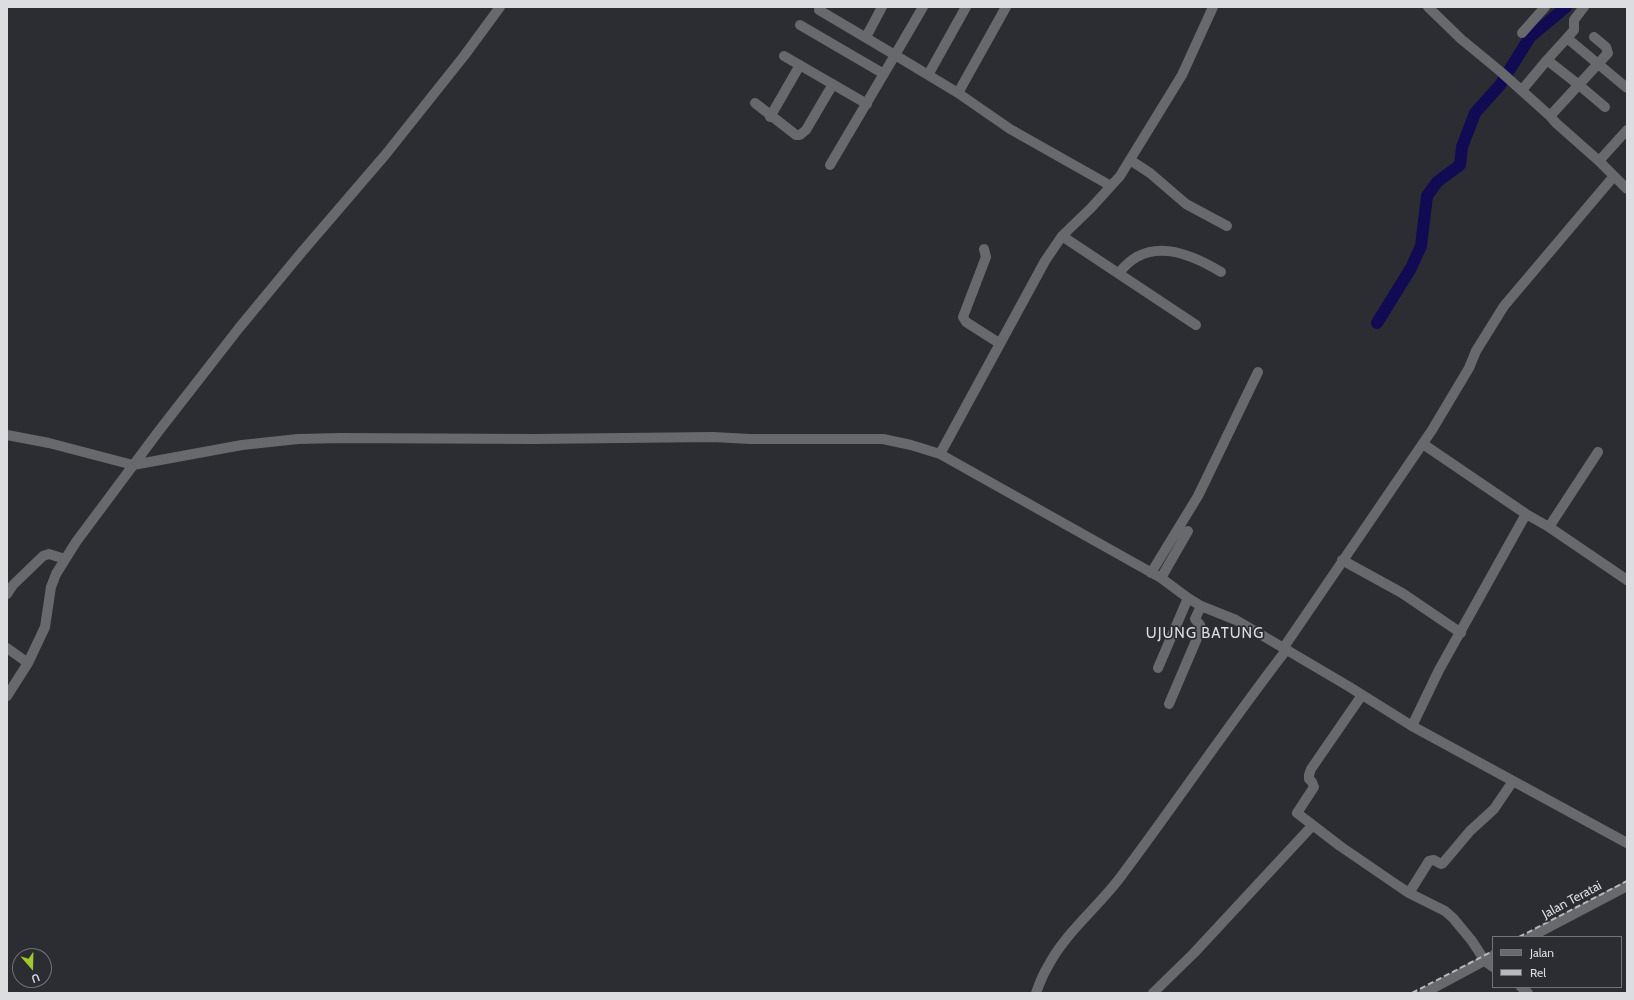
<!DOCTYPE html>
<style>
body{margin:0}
#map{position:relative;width:1634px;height:1000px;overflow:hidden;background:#2b2d33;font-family:Cabin,sans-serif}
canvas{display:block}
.frame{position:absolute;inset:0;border:8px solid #dcdde1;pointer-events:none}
.legend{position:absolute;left:1492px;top:936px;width:130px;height:52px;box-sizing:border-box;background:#2b2d33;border:1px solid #727379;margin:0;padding:5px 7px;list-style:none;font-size:12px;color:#dcdde1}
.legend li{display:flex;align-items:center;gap:8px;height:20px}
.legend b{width:20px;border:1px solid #727379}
.north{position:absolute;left:12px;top:948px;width:40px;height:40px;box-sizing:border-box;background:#2b2d33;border:1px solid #727379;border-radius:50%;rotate:160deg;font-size:11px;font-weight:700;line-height:16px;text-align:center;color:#dcdde1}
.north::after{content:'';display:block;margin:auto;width:14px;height:18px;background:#a0c92b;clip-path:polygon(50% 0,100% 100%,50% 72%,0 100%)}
</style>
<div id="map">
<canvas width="1634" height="1000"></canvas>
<div class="frame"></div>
<ul class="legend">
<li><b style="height:5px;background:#68696c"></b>Jalan</li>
<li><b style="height:5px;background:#b7b8bd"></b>Rel</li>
</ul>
<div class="north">U</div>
</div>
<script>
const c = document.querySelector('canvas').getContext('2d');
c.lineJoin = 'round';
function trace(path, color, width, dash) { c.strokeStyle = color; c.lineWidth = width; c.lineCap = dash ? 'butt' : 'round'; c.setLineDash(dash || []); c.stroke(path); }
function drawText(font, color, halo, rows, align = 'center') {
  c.font = font + ' Cabin,sans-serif'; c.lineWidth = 3.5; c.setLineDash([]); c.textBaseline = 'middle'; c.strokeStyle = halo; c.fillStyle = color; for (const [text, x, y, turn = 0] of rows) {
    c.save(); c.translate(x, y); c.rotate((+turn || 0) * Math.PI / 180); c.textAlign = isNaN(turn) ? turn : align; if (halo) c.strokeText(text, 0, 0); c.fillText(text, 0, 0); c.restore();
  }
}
const river = new Path2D(`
 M1377 323 1411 268 1421 246 1427 196 1437 182 1460 165 1462 147 1475 113 1500 85 1530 37 1566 7`);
const minor = new Path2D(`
 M923 7 895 55 958 93 1010 129 1111 186
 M1213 7 1182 75 1120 176 1091 208 1062 236 1045 261 940 454 1161 578 1188 598 1201 606 1236 620 1348 686 1412 726 1627 843
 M1428 7 1461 39 1501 72 1550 116 1556 123 1599 161 1627 189
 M819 10 895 55 830 165
 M800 25 884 74
 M1522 33 1545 7
 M866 37 882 7
 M1567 38 1574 30V20L1584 7
 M784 56 867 104
 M928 75 966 7
 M1522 90 1547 60
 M958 93 1006 7
 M755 103 796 135H800L806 130 833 84
 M1605 107 1579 85 1547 60 1567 38 1627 88
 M1550 116 1608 53 1606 47 1594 37
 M770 117 800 65
 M1130 160 1150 173 1186 204 1227 226
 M1599 161 1627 130
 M1062 236 1196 325
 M984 249 986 257 963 317 966 322 999 343
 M1119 273C1147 236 1188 252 1221 272
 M7 435 49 443 133 465 242 445 298 439 341 438 534 439 713 437 750 439H883L911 445 940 454
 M1423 444 1526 514 1549 527 1627 580
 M1549 527 1598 452
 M1342 560 1402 593 1461 633
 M1151 573 1198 496 1258 372
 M1161 578 1188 531
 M7 594 13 585 43 556 49 554 65 559
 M1284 647 1432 430 1469 368 1476 351 1504 306 1614 176
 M7 648 28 663
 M1158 668 1188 598
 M1362 695 1311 769 1309 775V779L1312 782 1314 787 1297 813 1340 846 1394 883 1409 893 1445 911 1453 918 1472 941 1485 961 1493 967
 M7 696 28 663 45 627 51 587 56 574 76 542 158 432 239 328 301 253 386 154 464 56 500 7
 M1169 704 1201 629 1200 625 1195 619 1201 606
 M1412 726 1439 670 1526 514
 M1409 893 1429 861 1434 860 1441 864 1443 863 1470 831 1494 809 1513 781
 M1530 937 1627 886
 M1521 987 1528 993
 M1036 993C1039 985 1042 976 1047 968 1064 934 1096 909 1119 879 1176 803 1229 724 1287 649
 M1153 993 1194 953 1312 826
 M1424 993 1493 956`);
const rail = new Path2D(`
 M1519 937 1627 881
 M1412 993 1493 951`);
const streetNames = [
 ["Jalan Teratai",1572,900,-28]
];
const quarterNames = [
 ["UJUNG BATUNG",1205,634]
];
trace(river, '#110b54', 12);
trace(minor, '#68696c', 10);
trace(rail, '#b7b8bd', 2, [6, 3]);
drawText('13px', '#dcdde1', '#2b2d33', streetNames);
c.letterSpacing = '1px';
drawText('15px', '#dcdde1', '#2b2d33', quarterNames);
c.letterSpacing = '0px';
</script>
